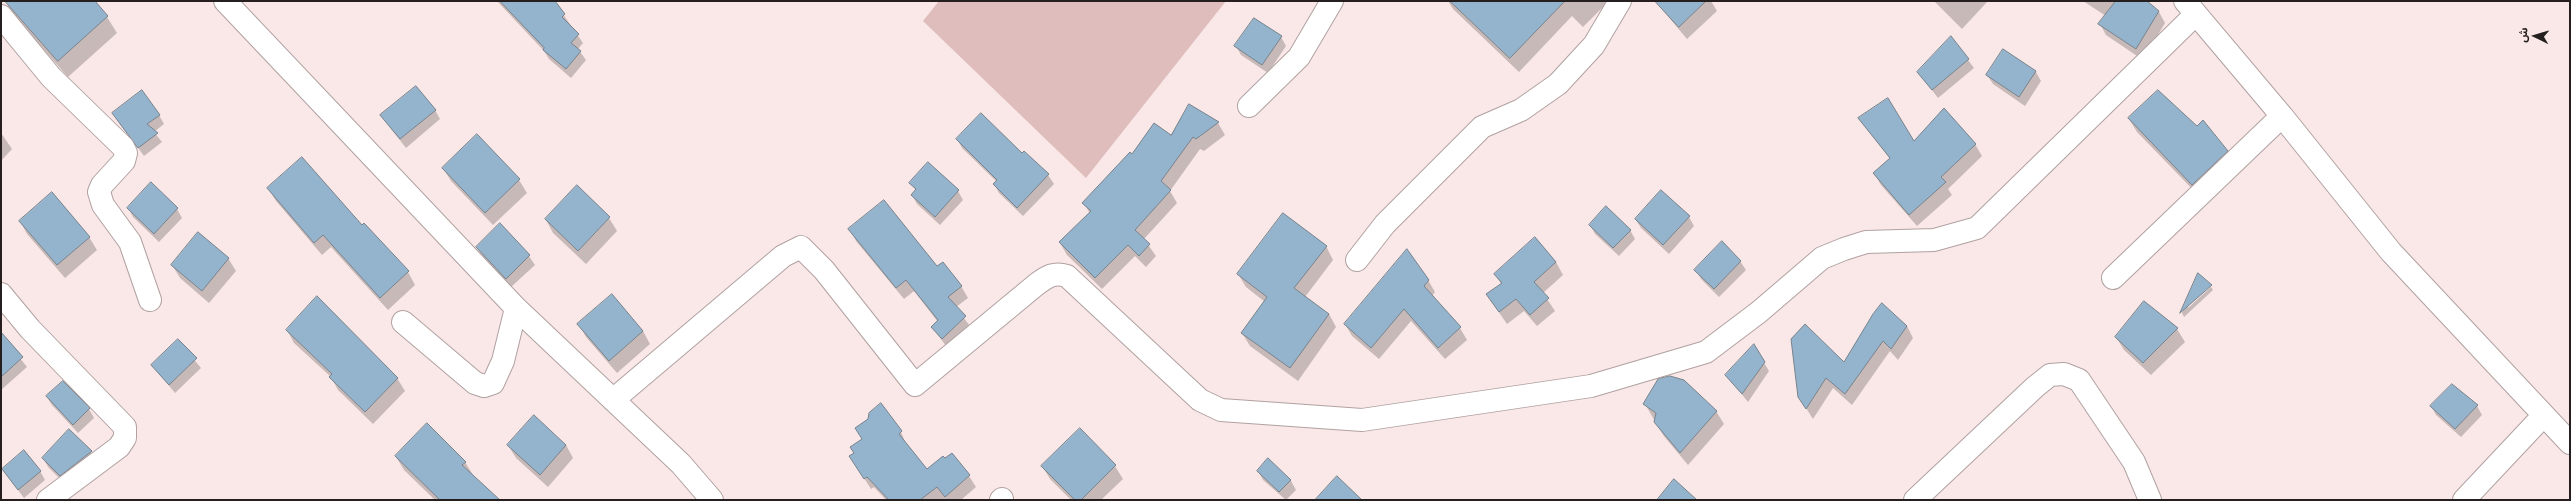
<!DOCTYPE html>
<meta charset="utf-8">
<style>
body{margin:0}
#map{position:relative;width:2571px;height:501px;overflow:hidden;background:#f9e8e7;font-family:"Noto Sans","Noto Sans Arabic",sans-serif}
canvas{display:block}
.frame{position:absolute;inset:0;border:2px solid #25201f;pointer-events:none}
.north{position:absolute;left:2515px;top:16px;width:40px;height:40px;-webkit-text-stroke:3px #f9e8e7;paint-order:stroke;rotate:275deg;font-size:11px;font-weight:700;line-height:16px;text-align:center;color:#25201f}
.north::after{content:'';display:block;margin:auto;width:14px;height:18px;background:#25201f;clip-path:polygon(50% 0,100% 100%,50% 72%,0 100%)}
</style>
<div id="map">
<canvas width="2571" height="501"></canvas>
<div class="frame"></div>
<div class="north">ش</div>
</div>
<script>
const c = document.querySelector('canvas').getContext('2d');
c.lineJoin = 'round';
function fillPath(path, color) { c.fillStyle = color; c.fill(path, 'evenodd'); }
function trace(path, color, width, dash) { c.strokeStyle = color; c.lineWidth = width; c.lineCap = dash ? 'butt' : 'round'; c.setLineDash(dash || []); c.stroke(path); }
const green = new Path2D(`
 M939 1H1226L1086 178 923 21Z`);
const shadow = new Path2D(`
 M6 1H93L107 17 117 33 68 77 14 16Z
 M497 1H554L583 43 578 49 586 60 571 78 549 59 544 51Z
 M1448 1H1604L1606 4 1583 27 1572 16 1519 72 1453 9Z
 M1655 1H1711L1717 11 1687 39Z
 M1934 1H1988L1962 29Z
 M2083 1H2146L2159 12 2165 23 2143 60 2106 35 2100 24 2106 16Z
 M1281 37 1286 46 1268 73 1241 55 1236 46Z
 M1951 37 1974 68 1938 98 1918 72Z
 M2003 51 2036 72 2041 81 2025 106 1993 84 1987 75Z
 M1190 105 1218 123 1225 135 1204 151 1200 149 1170 191 1177 203 1144 239 1156 256 1146 267 1135 256 1102 289 1067 255 1060 243 1090 214 1084 203 1132 156 1171 136Z
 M435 110 440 119 406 148 381 116Z
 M113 113 159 115 164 124 154 132 162 142 144 156Z
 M1859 118 1914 143 1975 144 1982 156 1948 189 1952 195 1917 226 1881 185 1874 173 1890 159Z
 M2129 119 2227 151 2234 164 2200 197 2137 132Z
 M1 133 12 149 1 161Z
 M957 139 1022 155 1024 152 1048 175 1054 184 1023 216 999 193 994 184 997 182 962 148Z
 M928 164 958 191 963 200 940 225 917 204 912 195 916 191 911 183Z
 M443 168 519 180 527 193 493 225 451 181Z
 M577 186 609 218 617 231 586 264 553 233 546 220Z
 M268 188 361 226 364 224 408 272 415 285 388 310 331 247 322 255 276 201Z
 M128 208 177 209 182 218 159 242 133 217Z
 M1689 217 1694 226 1669 254 1641 228 1636 220Z
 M20 221 89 237 97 250 65 278 27 234Z
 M500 225 529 256 535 265 511 287 482 256 477 247Z
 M1590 225 1630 230 1635 239 1619 256 1595 234Z
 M850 229 937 267 961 286 968 298 956 307 972 329 949 350 932 327 938 322 914 291 904 299 856 241Z
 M1535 239 1556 262 1563 275 1543 293 1555 311 1537 326 1524 311 1507 324 1487 295 1501 284 1495 274Z
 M1326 246 1333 260 1305 297 1329 314 1336 327 1298 381 1250 346 1242 333 1265 302 1246 287 1238 274Z
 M228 258 236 271 209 303 180 278 172 265Z
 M1740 261 1746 270 1719 297 1701 279 1696 270Z
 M2198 274 2188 308 2211 287 2213 290 2184 317 2182 313Z
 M1428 280 1435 292 1432 296 1460 328 1467 340 1445 359 1411 321 1379 359 1352 336 1345 324Z
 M2145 303 2177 329 2185 342 2151 375 2124 350 2116 337Z
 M579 324 643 331 650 344 617 373 586 337Z
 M1907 326 1913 338 1898 360 1890 351 1852 405 1833 388 1813 419 1799 397 1844 363Z
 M287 330 397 378 405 391 373 424 338 390 331 377 294 343Z
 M1 334 27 367 1 390Z
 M178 340 201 368 175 393 152 365Z
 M1754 346 1769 371 1748 402 1726 375Z
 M47 397 89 409 94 418 78 433 52 405Z
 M1645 404 1716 411 1724 424 1688 465 1663 435Z
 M2431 406H2477L2482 415 2461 437 2436 415Z
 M1080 429 1115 466 1123 479 1101 500H1071L1050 479 1042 466Z
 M69 431 91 452 96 461 65 484 48 467 43 458Z
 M901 432 906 444 927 471 969 476 976 487 961 500H886L874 487 871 489 857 467Z
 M508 445H566L573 458 548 487 516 458Z
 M396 457 465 462 473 475 499 500H435L404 470Z
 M1268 460 1291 481 1296 490 1286 500 1263 480 1258 471Z
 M3 470 40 471 45 480 24 498Z`);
const building = new Path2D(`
 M5 1H95L108 16 58 61Z
 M500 1H555L565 14 562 17 579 34 571 43 581 51 566 69 543 50 544 48Z
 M1450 1H1565L1510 58Z
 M1655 1H1706L1679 27Z
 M2116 1H2147L2159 11 2136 49 2098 24Z
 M1254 18 1282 36 1262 65 1234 46Z
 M1951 36 1969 59 1932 90 1917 72Z
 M2003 49 2036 71 2019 97 1986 75Z
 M416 86 436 110 400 139 380 115Z
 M142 90 160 115 147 124 158 133 138 148 112 113Z
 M2158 90 2197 126 2203 120 2228 151 2192 185 2128 118Z
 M1888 98 1914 141 1944 108 1976 144 1941 177 1946 182 1909 215 1873 173 1890 158 1858 118Z
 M1189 104 1219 122 1196 139 1193 137 1161 181 1171 190 1135 230 1150 244 1139 256 1128 245 1095 278 1059 242 1091 211 1082 203 1130 152 1132 154 1154 123 1171 135Z
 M981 113 1022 153 1024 151 1049 174 1017 208 993 184 997 180 956 139Z
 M477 134 520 179 485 213 442 168Z
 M302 157 362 225 364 223 409 271 380 298 323 235 314 243 267 188Z
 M928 162 959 190 935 217 911 195 916 189 909 183Z
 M151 182 178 208 154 234 127 208Z
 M577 185 610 217 578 251 545 219Z
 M1661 190 1690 216 1663 245 1635 219Z
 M52 192 90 237 57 265 19 221Z
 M884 200 937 266 943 262 962 286 948 297 966 316 942 339 931 327 938 320 906 280 896 288 848 229Z
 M1606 206 1631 230 1613 248 1589 225Z
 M1283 213 1327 246 1294 288 1329 314 1290 368 1241 333 1267 297 1237 274Z
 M500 223 530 255 506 279 476 247Z
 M198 232 229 258 202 291 171 265Z
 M1535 237 1556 262 1534 282 1549 298 1530 315 1516 299 1499 312 1486 294 1502 283 1494 274Z
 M1722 241 1741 261 1714 289 1694 270Z
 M1407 249 1429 280 1424 286 1461 327 1438 348 1404 309 1371 348 1344 324Z
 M2198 273 2212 285 2180 313Z
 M612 294 643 331 609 361 577 324Z
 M317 296 398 378 365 412 329 377 332 374 286 330Z
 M2144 301 2178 328 2143 363 2115 337Z
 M1882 303 1907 326 1891 349 1883 341 1845 394 1826 378 1806 409 1798 397 1791 339 1805 324 1844 362 1873 314Z
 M1 332 23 357 1 377Z
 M178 339 197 358 169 385 151 365Z
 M1754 344 1765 362 1742 394 1725 375Z
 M1670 376 1684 380 1717 411 1680 453 1654 422 1656 413 1643 404 1658 379Z
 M63 381 90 408 73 425 46 396Z
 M2452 384 2478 405 2455 429 2430 406Z
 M881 403 902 431 899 434 927 469 943 456 945 458 952 453 970 475 945 497 937 487 920 500H889L867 477 864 479 849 456 854 453 850 447 862 439 855 428 868 419 869 413Z
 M534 415 566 445 540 475 507 445Z
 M427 423 466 462 462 465 500 500H440L395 456Z
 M1080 428 1116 465 1081 500H1075L1041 466Z
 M69 429 92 451 60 476 42 458Z
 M24 450 41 471 18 490 2 469Z
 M1268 458 1291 480 1279 492 1257 471Z
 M1337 476 1362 500H1315Z
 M1674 479 1697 500H1657Z`);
const minor = new Path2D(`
 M225 1 516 308 681 464 712 500
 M2185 1 2282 116 2391 252 2570 443
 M1 16 51 77 123 147 126 153 124 161 102 185 99 192 103 205 130 242 150 300
 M1249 106 1299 57 1332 1
 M1357 260 1385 224 1482 127 1521 110 1558 84 1594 45 1620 1
 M2113 278 2282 116
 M1 294 30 329 125 427V438L119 447 48 500
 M403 322 475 383 484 386 493 383 503 361 516 308
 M613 400 783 256 801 247 824 270 915 385 1037 284C1048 276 1054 272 1067 276L1200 400 1221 410 1362 420 1591 386 1706 352 1759 312 1822 258 1844 249 1866 242 1934 240 1977 228 2196 14
 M1001 500 1002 499
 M1915 500 2035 387 2050 375 2064 374 2079 380 2134 462 2150 500
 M2464 500 2543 416`);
fillPath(green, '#debdbc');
fillPath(shadow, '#0003');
fillPath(building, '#94b4ce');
trace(building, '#77828b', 1);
trace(minor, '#b1a1a1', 24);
trace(minor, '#fff', 22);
</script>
